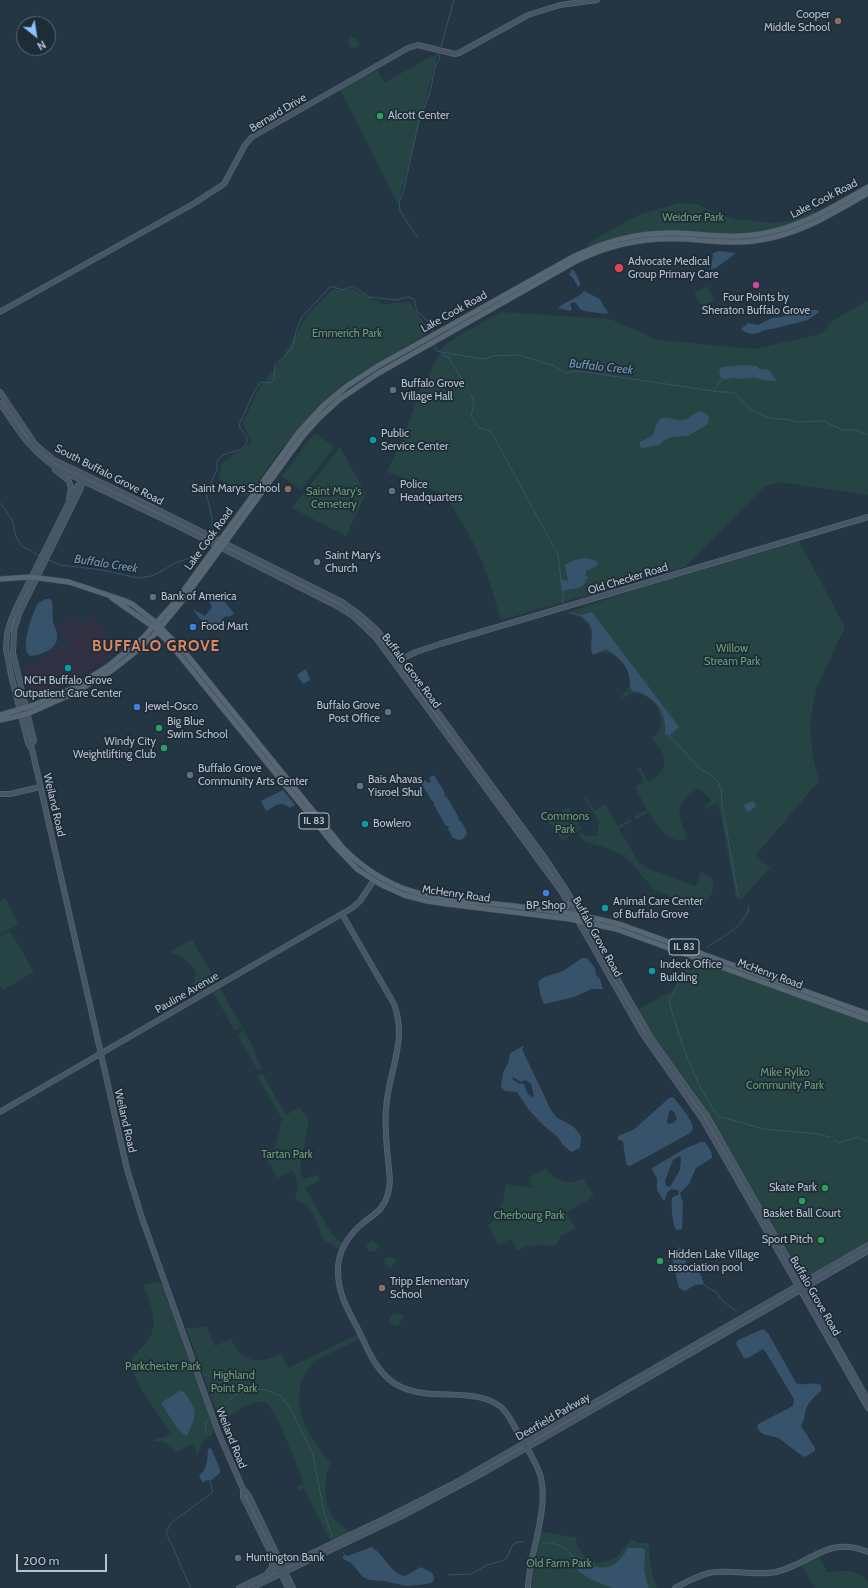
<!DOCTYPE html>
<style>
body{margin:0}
#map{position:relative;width:868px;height:1588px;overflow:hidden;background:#243543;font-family:Cabin,sans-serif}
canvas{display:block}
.north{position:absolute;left:16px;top:16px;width:40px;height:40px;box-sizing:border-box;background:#1e2c38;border:1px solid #5b6873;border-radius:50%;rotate:150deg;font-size:11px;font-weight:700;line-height:16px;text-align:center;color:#b6c1cc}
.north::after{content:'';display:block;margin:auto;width:14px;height:18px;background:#89c4fe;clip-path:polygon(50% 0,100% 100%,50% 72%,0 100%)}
.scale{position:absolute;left:16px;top:1554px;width:91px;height:18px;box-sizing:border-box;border:2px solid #b6c1cc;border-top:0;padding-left:5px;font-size:12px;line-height:14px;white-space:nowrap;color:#b6c1cc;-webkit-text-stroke:3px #1e2c38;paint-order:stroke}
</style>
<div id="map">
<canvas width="868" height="1588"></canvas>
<div class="north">N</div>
<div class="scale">200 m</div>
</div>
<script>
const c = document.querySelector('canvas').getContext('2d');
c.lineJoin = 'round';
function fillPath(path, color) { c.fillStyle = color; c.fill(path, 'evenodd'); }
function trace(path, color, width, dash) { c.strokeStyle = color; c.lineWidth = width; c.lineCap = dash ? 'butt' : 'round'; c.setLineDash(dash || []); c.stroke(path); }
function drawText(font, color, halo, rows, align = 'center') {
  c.font = font + ' Cabin,sans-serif'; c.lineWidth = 3.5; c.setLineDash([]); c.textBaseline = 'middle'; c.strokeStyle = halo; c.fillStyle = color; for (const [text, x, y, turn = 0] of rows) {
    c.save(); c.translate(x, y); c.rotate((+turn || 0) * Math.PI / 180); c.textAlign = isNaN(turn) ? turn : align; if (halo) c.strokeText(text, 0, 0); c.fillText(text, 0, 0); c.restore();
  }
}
const medical = new Path2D(`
 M94 615 115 653 96 667 60 687 35 697H32L22 670 70 643 60 625 76 616 81 623Z`);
const green = new Path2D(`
 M350 37H352L357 40 359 47 351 48C349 45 347 41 350 37Z
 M438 53 398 204 340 90 377 70 385 82Z
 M679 203 697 204 720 215 736 219 775 223 793 220 814 210 813 216 770 231 741 235 683 232 613 239 589 246 587 244 625 222 641 214Z
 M707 286 715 300 704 307 702 306 694 293Z
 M353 289 383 304 410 302 430 332 343 384 280 451 247 497 218 478 222 463 251 443 243 422 259 389 279 363 308 314 332 290Z
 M868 300V495L778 482 764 487 685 567 501 620C490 582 482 555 461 521 456 513 451 502 443 496 427 485 406 479 387 472L408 425 420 391 445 344 500 312 610 319 658 340 754 349 821 334 833 321Z
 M315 433 334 447 301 490 282 476Z
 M340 447 366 494 346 536 292 508Z
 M799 541 845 627 816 689 810 722 812 753 819 781 756 855 770 868 740 901 736 897 718 802 705 809 704 808 711 800 698 788C673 807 677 811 688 839 668 845 657 826 649 812L635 820 634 817 647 810 635 787 644 782 637 768 640 767 648 782C657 778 667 769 664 757 663 751 655 744 652 738 654 736 658 735 659 732 665 722 658 703 648 698 644 695 638 694 633 693L618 701 629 686 631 677C622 662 613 646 594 655 591 649 592 645 591 639 591 621 584 619 569 612L650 585Z
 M587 797 595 810 605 804 618 826 631 819 632 821 619 829 639 863 646 868 696 886 701 872 712 877C716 894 710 897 699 908L653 889 632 863 622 855 610 849 585 842 579 835 582 832 586 836H597L599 821 584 798Z
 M569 807 581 829 564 840H562L548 821V819Z
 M5 898 19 924 0 935V901Z
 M10 931 34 972 3 990 0 984V936Z
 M192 939 217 984 195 996 192 991 196 973C189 961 183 957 170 952Z
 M685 957 702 962 868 1022V1243L810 1276 806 1277 800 1274 713 1121 691 1087 658 1043 637 1010 674 989Z
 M220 988 242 1027 235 1031 213 992Z
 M244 1031 256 1052 254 1053 262 1068 258 1071 237 1034Z
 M262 1073 286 1115 300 1107 309 1120 300 1167 303 1179 318 1175 320 1180 305 1188 331 1233 343 1244 340 1250 322 1239C318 1224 313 1203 295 1200 298 1189 299 1181 293 1170L278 1178 271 1166 267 1163 277 1141 282 1119 257 1076Z
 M546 1168C555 1180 568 1186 583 1179L594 1195 590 1198V1199L566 1213 576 1228 560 1237 557 1244 553 1246C541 1244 529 1244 517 1251L511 1239 498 1245 488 1226C501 1215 503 1200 506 1184L533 1188 528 1178Z
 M372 1239 378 1246 376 1251 369 1252 366 1247Z
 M388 1257 394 1258 396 1260 391 1269 384 1264 385 1259Z
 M156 1282 162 1284 203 1396 214 1429 212 1435 202 1442 198 1454 192 1444 176 1453C171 1445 165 1441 155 1441V1438H162L171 1433C160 1414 129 1381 132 1358 138 1351 149 1341 152 1332 157 1317 148 1299 144 1285Z
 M394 1314H399L404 1316 398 1326 389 1323 391 1316Z
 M206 1327 215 1346 231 1339C242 1363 260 1365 281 1354L289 1368 358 1334 360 1339C350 1344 321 1356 314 1363 283 1391 306 1438 331 1462 323 1478 323 1504 334 1519 338 1524 347 1529 352 1532L331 1542 304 1488 298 1491 296 1488 303 1483 302 1477 277 1418 267 1403C252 1397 232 1416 220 1422L186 1328Z
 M541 1531 569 1537 576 1536 577 1545 586 1559 599 1563 616 1558 631 1539 639 1543H649C649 1559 651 1573 657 1588H531Z
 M819 1556 827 1572C845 1571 855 1567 868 1582V1588H815L801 1565Z`);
const water = new Path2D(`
 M720 251 736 253 716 268 711 269 713 253Z
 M571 270H574L580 282V285L578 287 573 278 569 275Z
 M584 291 600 299 604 307 608 312 607 314 584 311 580 309 576 303 573 302 570 304 572 309 570 311 558 308C565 301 578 299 584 291Z
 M802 309 817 310 819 312 808 320 772 329C762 328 755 340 741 329L748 323 758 325 772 318 782 317 791 311Z
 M744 365 757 366 759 369 769 370 777 381C770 382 762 379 755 378 747 377 744 380 736 378 730 377 726 381 721 378L719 371 722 367Z
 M701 411 709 416 708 424 688 436 672 437 666 439 659 445 643 448 640 447V442L653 435C655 430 656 424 659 420 665 414 676 422 684 420 690 418 694 413 701 411Z
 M585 558 595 560 598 563 597 566 586 571 585 576 588 577V579H586C584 593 569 586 562 592L560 579 568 581 565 565 575 560Z
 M218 597 223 600 234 613 231 616 224 617 219 626 216 624 206 626 192 609 205 616 212 607 209 601Z
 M46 599H50L52 601C53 607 52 614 53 620 53 625 57 630 57 635 59 649 41 655 30 656 19 647 33 613 38 603Z
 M592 612 679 727 669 736 665 734C665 730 666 727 665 724 663 705 648 693 631 690 629 667 625 661 606 649L593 655C588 646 595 636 591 627 589 622 584 619 580 615Z
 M306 669 310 680 303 684 297 675Z
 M434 775 445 793 444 796 447 797 459 818 458 820 461 821 466 830 467 834 463 839 459 840 453 838 448 829 449 826H446L434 805V802L432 801 421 783 425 780 427 782 429 783 431 781 429 778Z
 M283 790 295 805 290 808C280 799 275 807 266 811L261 801Z
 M754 801 756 807 747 812 744 806 745 804Z
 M582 958H587L595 968 596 975 600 979 603 989H592L574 997 544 1004C541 998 539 990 538 982L544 977 563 971Z
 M523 1046 524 1047 522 1049 550 1108 556 1117 574 1127 581 1136 580 1148 571 1152 562 1144 558 1137 543 1125 528 1109 517 1092 505 1091 501 1087 503 1073 508 1063 510 1053ZM513 1077 521 1082 525 1080 531 1084 534 1096 532 1097 527 1093 525 1086 523 1083 520 1084 512 1079Z
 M673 1097C680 1106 692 1118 693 1129L690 1133 632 1165 629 1166 626 1164 623 1141 618 1140V1136L633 1130 639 1125 669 1098ZM671 1110 674 1112 677 1119 673 1123 668 1124 667 1122 669 1112Z
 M701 1142H705C708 1147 713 1152 712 1158L696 1168 689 1184 680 1193 683 1203 682 1229 676 1230C672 1221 671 1207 672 1198L679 1194 678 1190 671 1189 667 1193 665 1200H663L657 1190V1178L652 1170V1168L686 1148ZM680 1156 681 1158 680 1170 670 1187 666 1186 665 1181 673 1160Z
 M679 1247 687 1254 686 1262 687 1266C698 1267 701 1274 704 1284L695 1285 685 1291 679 1288 672 1257 673 1252Z
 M763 1329 768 1333 796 1383C803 1386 812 1382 820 1384L822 1390C814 1397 807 1403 805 1413 804 1418 804 1421 801 1426L815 1448V1451L805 1457C795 1452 787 1443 778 1438 770 1435 759 1436 757 1426L760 1423 793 1406 794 1399 765 1351 763 1349 748 1358H744L736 1344 738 1340Z
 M180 1391 184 1392C199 1413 197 1413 187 1436 179 1434 168 1413 162 1405V1402Z
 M211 1448 220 1469V1473L210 1481 206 1480 203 1483 199 1476 204 1470 207 1462 208 1449Z
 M371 1547C384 1553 390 1574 405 1576L421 1567 432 1573 434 1577 433 1582 427 1584 406 1586 384 1581 369 1580 363 1577 351 1563 343 1559V1556L346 1555 348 1556Z
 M628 1548H642L645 1550 644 1568 647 1583 648 1585 647 1586 649 1588H612L590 1579 578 1571V1566L582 1563C605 1571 615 1570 628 1548Z`);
const stream = new Path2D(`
 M441 46 454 0
 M417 237 400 211 399 202 403 193 418 125 430 92 436 64 440 59 439 54
 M434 345 437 351 441 352 482 359 488 358 492 356 519 355 554 366 566 373 577 371 592 373 713 391 735 393 753 411 773 419H786L797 422 824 421 844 431C851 428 862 431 868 436
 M441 352 443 355 449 358 467 388
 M714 390 722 379
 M470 393 474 402 471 416 479 428 490 431 493 435 558 555 561 580
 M0 503 12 519 16 537 22 546 40 556
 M210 533 212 529V518L206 493 217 470V461C219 459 221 456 224 455 229 451 249 452 247 438 247 434 240 431 239 425L254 392 261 382 270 383 274 380 275 365 286 355 293 346 296 331 302 317 330 287H334L343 290 353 286 369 297 396 300 409 297 414 299 417 311 432 326 433 332
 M48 560 60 565 103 570 138 578 151 576 162 571 175 563 190 558 205 541
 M563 591V603
 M569 613 580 615
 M669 735 701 770 710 774 717 781 721 788 722 804 738 896
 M707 947C722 937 744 927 749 908L748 906
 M691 962 669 1001C680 1041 692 1077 715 1112L718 1116 764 1129 819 1134 829 1137
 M834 1140 839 1143 858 1137 868 1142
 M704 1284 708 1288 716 1292 722 1300 737 1312
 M219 1410 235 1395 251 1389 267 1390 282 1397 293 1413 313 1455 324 1513 332 1536
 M206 1434 205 1423 209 1418
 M543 1543C565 1543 566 1550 580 1564
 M343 1552 345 1556
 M448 1575 471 1574 487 1565 502 1561 507 1558 512 1546 517 1542H524
 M191 1588C182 1571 176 1551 166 1533L171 1523 213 1492 210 1481`);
const secondary = new Path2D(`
 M0 312 193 204 224 184 245 145 252 137 408 48 418 45 455 54 459 53 528 15 560 5 597 0
 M0 392 35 444 54 460 148 505 342 602 360 615 377 630 545 858 568 893 651 1038 707 1116 868 1400
 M0 403C18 430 30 451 58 469L178 526 335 605 353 616 376 638 561 891 642 1033 703 1120 868 1408
 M55 470 69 481 71 488 69 499
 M82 483 77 486 17 606 10 623 7 633 6 649 11 675 28 743 32 749 127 1169 142 1218 219 1434 243 1489 248 1494 293 1588
 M398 661 416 652 440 644 868 517
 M31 745 34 741 13 653 14 630 19 614 81 488 82 482
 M0 794H10L40 787
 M342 914 394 1004C408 1042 388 1072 386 1109 384 1132 388 1157 390 1180 389 1190 388 1199 381 1208 376 1214 369 1218 363 1223 348 1235 337 1253 338 1272 338 1294 349 1312 359 1331 368 1350 376 1371 394 1383 425 1404 474 1385 501 1407 509 1414 514 1426 519 1435 527 1448 537 1463 541 1478 547 1505 536 1537 531 1564 530 1572 528 1580 528 1588
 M0 1112 352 908 360 901 374 880
 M243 1489V1497L288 1588
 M267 1574 272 1567V1557
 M239 1588 388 1517 453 1484 868 1245
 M251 1588 402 1516 485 1472 868 1251
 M675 1588C686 1582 697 1576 709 1573 731 1569 754 1576 776 1572 811 1564 827 1535 868 1552`);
const primary = new Path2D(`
 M0 579 31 577 69 582 123 600 132 604 154 621 183 650 343 848C397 902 444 898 514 906 550 910 587 915 622 925L868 1014
 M112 598 152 626 172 646 334 845 357 869 366 875 380 884 404 895 427 901 447 904 570 919 616 929 868 1020
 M0 715 34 705 71 689 107 667 143 638 176 601 299 432 323 406 347 386 378 366 571 258C604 241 638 232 676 233 704 234 732 239 760 234 800 228 833 207 868 187
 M0 720 27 714 74 693 111 671 133 654 155 634 183 600 303 436 319 418 340 399 377 374 578 260C611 244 647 237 684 239 707 240 730 244 754 241 799 235 830 215 868 193
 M561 913 566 908 568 904
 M592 935 594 929 598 924`);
const markers = [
 [838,21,4,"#8d6e63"],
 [380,116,4,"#2e9e5b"],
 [619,268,5,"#e0444e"],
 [756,285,4,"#d1479c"],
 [393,390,4,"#5c6f8a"],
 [373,440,4,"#0f9aa8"],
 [288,489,4,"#8d6e63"],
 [392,491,4,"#5c6f8a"],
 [317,562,4,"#6b7280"],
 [153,597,4,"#5c6f8a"],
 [193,627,4,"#3f7fe0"],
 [68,668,4,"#0f9aa8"],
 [137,707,4,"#3f7fe0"],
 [388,712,4,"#5c6f8a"],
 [159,728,4,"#2e9e5b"],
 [164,748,4,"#2e9e5b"],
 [190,775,4,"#5c6f8a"],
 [360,786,4,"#6b7280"],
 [365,824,4,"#0f9aa8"],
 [546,893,4,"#3f7fe0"],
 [605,908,4,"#0f9aa8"],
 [652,971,4,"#0f9aa8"],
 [825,1188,4,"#2e9e5b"],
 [802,1201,4,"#2e9e5b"],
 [821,1240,4,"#2e9e5b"],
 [660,1261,4,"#2e9e5b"],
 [382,1288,4,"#8d6e63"],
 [238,1558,4,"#5c6f8a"]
];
const shields = [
 [314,821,30],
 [684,947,30]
];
const shieldNames = [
 ["IL 83",314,821],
 ["IL 83",684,947]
];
const poiNames = [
 ["Cooper",830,15,"right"],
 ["Middle School",830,28,"right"],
 ["Alcott Center",388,116],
 ["Advocate Medical",628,262],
 ["Group Primary Care",628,275],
 ["Four Points by",756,298,"center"],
 ["Sheraton Buffalo Grove",756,311,"center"],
 ["Buffalo Grove",401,384],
 ["Village Hall",401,397],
 ["Public",381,434],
 ["Service Center",381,447],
 ["Police",400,485],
 ["Headquarters",400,498],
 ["Saint Marys School",280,489,"right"],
 ["Saint Mary's",325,556],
 ["Church",325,569],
 ["Bank of America",161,597],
 ["Food Mart",201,627],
 ["NCH Buffalo Grove",68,681,"center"],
 ["Outpatient Care Center",68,694,"center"],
 ["Buffalo Grove",380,706,"right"],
 ["Post Office",380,719,"right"],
 ["Jewel-Osco",145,707],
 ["Big Blue",167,722],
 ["Swim School",167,735],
 ["Windy City",156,742,"right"],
 ["Weightlifting Club",156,755,"right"],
 ["Buffalo Grove",198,769],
 ["Community Arts Center",198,782],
 ["Bais Ahavas",368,780],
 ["Yisroel Shul",368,793],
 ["Bowlero",373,824],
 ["Animal Care Center",613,902],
 ["of Buffalo Grove",613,915],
 ["BP Shop",546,906,"center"],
 ["Indeck Office",660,965],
 ["Building",660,978],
 ["Skate Park",817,1188,"right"],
 ["Basket Ball Court",802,1214,"center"],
 ["Sport Pitch",813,1240,"right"],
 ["Hidden Lake Village",668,1255],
 ["association pool",668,1268],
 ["Tripp Elementary",390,1282],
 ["School",390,1295],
 ["Huntington Bank",246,1558]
];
const streetNames = [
 ["Bernard Drive",278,113,-31],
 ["Lake Cook Road",824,199,-27],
 ["Lake Cook Road",454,312,-29],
 ["South Buffalo Grove Road",109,475,27],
 ["Lake Cook Road",209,539,-54],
 ["Old Checker Road",628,579,-17],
 ["Buffalo Grove Road",411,671,53],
 ["Weiland Road",54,805,77],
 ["McHenry Road",456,894,8],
 ["Buffalo Grove Road",597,937,61],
 ["McHenry Road",770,974,20],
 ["Pauline Avenue",187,993,-30],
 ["Weiland Road",125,1121,77],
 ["Buffalo Grove Road",815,1296,60],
 ["Deerfield Parkway",553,1417,-30],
 ["Weiland Road",231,1438,68]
];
const parkNames = [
 ["Weidner Park",693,218],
 ["Emmerich Park",347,334],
 ["Saint Mary's",334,492],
 ["Cemetery",334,505],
 ["Willow",732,649],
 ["Stream Park",732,662],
 ["Commons",565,817],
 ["Park",565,830],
 ["Mike Rylko",785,1073],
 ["Community Park",785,1086],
 ["Tartan Park",287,1155],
 ["Cherbourg Park",529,1216],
 ["Parkchester Park",163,1367],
 ["Highland",234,1376],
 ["Point Park",234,1389],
 ["Old Farm Park",559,1564]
];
const waterNames = [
 ["Buffalo Creek",601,367,6],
 ["Buffalo Creek",106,564,9]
];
const districtNames = [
 ["BUFFALO GROVE",156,647]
];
fillPath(medical, '#323143');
fillPath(green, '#274444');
fillPath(water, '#37536b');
trace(stream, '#37536b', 1);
trace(secondary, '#576470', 6);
trace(primary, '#43505c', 6);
trace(secondary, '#475666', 4.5);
trace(primary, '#576673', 5);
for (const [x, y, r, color] of markers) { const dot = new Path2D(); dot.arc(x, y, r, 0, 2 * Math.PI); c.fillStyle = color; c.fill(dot); trace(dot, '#1e2c38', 1.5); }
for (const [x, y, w] of shields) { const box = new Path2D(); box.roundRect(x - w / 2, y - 8, w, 16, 3); c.fillStyle = '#1e2c38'; c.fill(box); trace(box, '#b6c1cc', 1); }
drawText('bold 10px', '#b6c1cc', null, shieldNames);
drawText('11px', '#b6c1cc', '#1e2c38', poiNames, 'left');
drawText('11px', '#b6c1cc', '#1e2c38', streetNames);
drawText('11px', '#6c9f72', '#1e2c38', parkNames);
drawText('italic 12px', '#7496b1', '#1e2c38', waterNames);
c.letterSpacing = '1px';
drawText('bold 15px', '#dc8861', '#1e2c38', districtNames);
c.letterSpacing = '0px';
</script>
